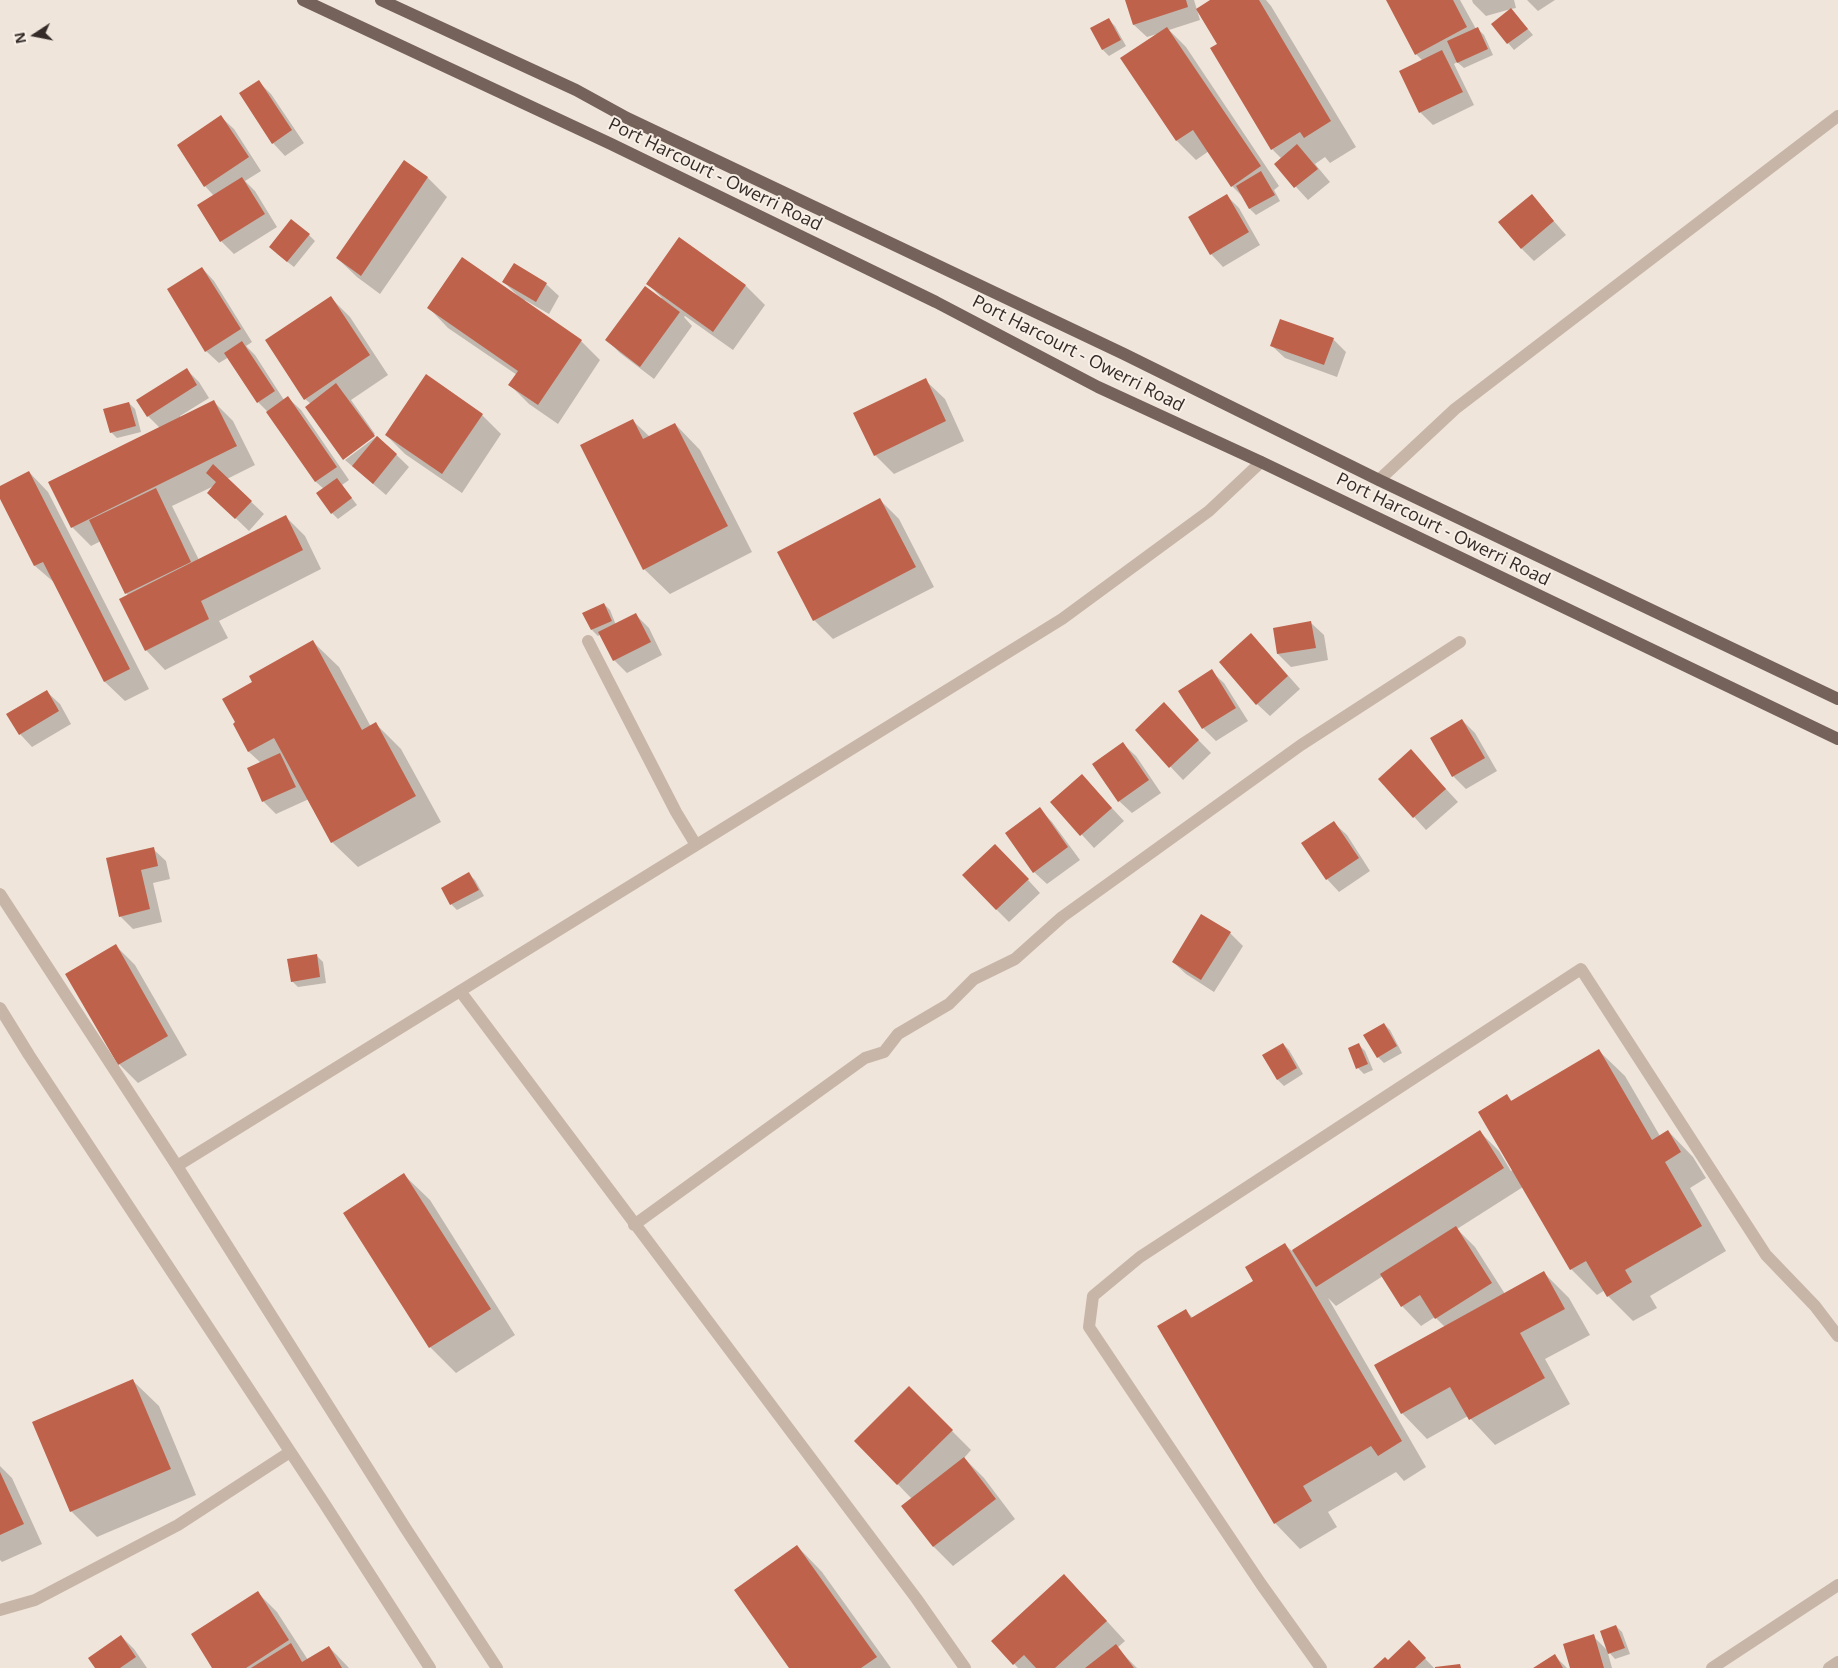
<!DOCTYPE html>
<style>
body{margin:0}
#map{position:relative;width:1838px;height:1668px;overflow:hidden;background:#f0e5db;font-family:"Open Sans",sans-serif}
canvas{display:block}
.north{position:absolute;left:10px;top:10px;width:50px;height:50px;-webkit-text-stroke:4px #f8f0e7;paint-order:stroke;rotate:259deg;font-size:14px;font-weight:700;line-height:20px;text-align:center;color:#342b28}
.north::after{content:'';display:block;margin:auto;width:18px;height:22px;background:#342b28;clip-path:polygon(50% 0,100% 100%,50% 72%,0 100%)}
</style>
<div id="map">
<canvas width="1838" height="1668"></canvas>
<div class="north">N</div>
</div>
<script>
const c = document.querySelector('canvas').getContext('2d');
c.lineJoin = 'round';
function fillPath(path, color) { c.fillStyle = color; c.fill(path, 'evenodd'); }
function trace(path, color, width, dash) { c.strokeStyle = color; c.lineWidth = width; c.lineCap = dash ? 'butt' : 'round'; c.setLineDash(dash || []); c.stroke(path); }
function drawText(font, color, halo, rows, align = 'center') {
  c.font = font + ' "Open Sans",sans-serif'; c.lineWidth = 4; c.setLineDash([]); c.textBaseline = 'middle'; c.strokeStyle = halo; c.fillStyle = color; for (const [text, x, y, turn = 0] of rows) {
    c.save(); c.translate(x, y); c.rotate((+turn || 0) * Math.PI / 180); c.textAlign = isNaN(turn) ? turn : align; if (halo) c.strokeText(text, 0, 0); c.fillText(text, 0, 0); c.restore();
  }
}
const shadow = new Path2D(`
 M1126 0H1194L1197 10 1213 0H1266L1271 6 1356 147 1330 163 1325 157 1315 164 1330 182 1308 200 1275 164 1281 158 1272 149 1218 44 1197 10 1200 20 1169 30 1186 47 1279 186 1274 190 1280 201 1256 215 1250 209 1244 198 1232 186 1209 151 1196 160 1177 141 1122 58 1157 34 1147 37 1134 25Z
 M1387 0H1460L1476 29H1478L1484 35 1493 55 1464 68 1457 62 1454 64 1474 105 1433 125 1420 112 1423 61 1416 54Z
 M1472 0H1514L1516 8 1511 9 1533 35 1514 50 1492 24 1511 9 1486 16 1473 3Z
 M1527 0H1555L1538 11Z
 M1109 20 1115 26 1126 46 1109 56 1103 50 1092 29Z
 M259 82 271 94 304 143 285 156 273 143Z
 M221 117 234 129 261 171 245 181 255 191 277 227 234 254 221 241 214 196 205 186 178 146Z
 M404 162 428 178 447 197 380 294 357 277 337 258Z
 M1227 196 1239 208 1260 245 1223 267 1211 254Z
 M1532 196 1566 235 1534 261 1522 249Z
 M309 235 315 241 294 267 276 253Z
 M202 268 214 281 252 342 246 346 255 355 284 400 288 398 301 410 349 480 342 485 357 505 338 519 332 513 324 489 316 482 267 411 258 402 229 357 219 363 206 351Z
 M504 282 546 284 559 296 549 314 525 300 524 302 581 341 600 360 558 424 529 404 510 385 517 375 448 328 429 308 518 296Z
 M648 284 746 286 765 305 733 350 685 316 684 317 692 326 654 379 620 353 607 340 662 298Z
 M331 298 350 317 388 375 351 400 375 434 344 457 311 404 305 399Z
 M1333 339 1346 352 1337 377 1285 358 1272 346Z
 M187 370 199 382 209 398 180 416 181 418 214 402 233 421 255 465 227 479 264 514 249 531 222 505 216 485 172 506 199 560 286 517 305 536 321 569 219 621 228 638 165 670 146 650 128 596 101 541 91 546 72 527 160 428 148 416Z
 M925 380 945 399 964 441 894 474 875 455Z
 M129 403 135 409 141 432 117 438 111 432Z
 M482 415 501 434 462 493 405 454 386 435Z
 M632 420 650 437 675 424 700 450 752 552 670 594 644 569Z
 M377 436 409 467 386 495 345 460Z
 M29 472 48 492 149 689 125 701 105 682 56 584 35 566 0 496V487Z
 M880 500 899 519 934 587 833 639 814 620Z
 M604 604 610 610 616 625 636 615 649 628 662 655 627 673 614 660 601 634 598 636 592 630Z
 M1311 623 1324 635 1328 660 1291 667 1278 654 1274 629Z
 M313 642 339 667 371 727 376 724 401 749 441 822 358 867 332 842 309 799 276 814 263 801 261 763 249 752 234 724 254 683Z
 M1263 647 1300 689 1270 716 1257 704Z
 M1211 671 1224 683 1248 721 1216 741 1203 728 1179 691Z
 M47 692 60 704 71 724 32 747 20 734Z
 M1176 717 1211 753 1183 780 1136 730Z
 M1462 720 1475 733 1497 771 1466 789 1453 776 1431 738Z
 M1123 744 1136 756 1161 793 1132 813 1119 801Z
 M1411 751 1458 802 1426 830 1380 779Z
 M1082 776 1124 821 1094 848 1052 802Z
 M1040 809 1052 822 1080 860 1047 884 1034 872Z
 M1334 823 1347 835 1370 871 1339 892 1327 879Z
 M153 849 166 861 170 879 153 883 162 922 133 929 120 916 107 859Z
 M1008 858 1040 893 1009 922 996 909Z
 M469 874 475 880 484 896 457 910 451 904 443 888Z
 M1230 933 1243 946 1214 992 1186 974 1173 962Z
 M116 946 135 965 187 1055 138 1083 119 1064Z
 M317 956 323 962 326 983 298 987 292 981Z
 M1384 1024 1390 1030 1402 1053 1384 1063 1378 1057 1365 1035Z
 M1283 1044 1289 1050 1303 1074 1284 1086 1278 1080 1263 1056Z
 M1359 1045 1365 1051 1373 1070 1364 1074 1358 1068 1349 1049Z
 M1599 1051 1625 1076 1660 1136 1668 1131 1693 1157 1706 1178 1690 1188 1726 1251 1650 1296 1657 1308 1633 1321 1608 1296 1605 1290 1597 1295 1571 1269 1523 1187 1457 1229 1475 1247 1505 1294 1544 1273 1569 1298 1590 1335 1545 1359 1570 1404 1495 1445 1468 1416 1427 1439 1402 1413 1445 1327 1435 1317 1421 1326 1402 1306 1383 1276 1336 1306 1328 1298 1426 1467 1404 1481 1396 1472 1328 1512 1337 1527 1300 1549 1275 1523 1185 1310 1193 1318 1255 1281 1285 1245 1292 1251 1480 1132 1499 1151 1511 1171 1513 1170 1507 1096 1512 1101Z
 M404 1175 430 1200 515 1335 456 1373 430 1347 345 1213Z
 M133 1381 159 1406 196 1495 97 1537 71 1511Z
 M909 1388 971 1450 964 1458 984 1478 1015 1519 953 1566 934 1547 903 1506 912 1499 856 1441Z
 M0 1466 12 1478 42 1544 2 1562 0 1560Z
 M797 1546 822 1572 891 1668H791Z
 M258 1593 277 1612 308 1660 329 1647 349 1668H214Z
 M1083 1595 1125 1641 1117 1648 1137 1668H1018L993 1641Z
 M1616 1626 1622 1632 1630 1654 1615 1659 1607 1650 1612 1668H1571L1593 1636 1608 1651Z
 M121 1636 134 1649 147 1668H97Z
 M1409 1642 1434 1668H1374L1388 1662Z
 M1555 1656 1567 1668H1535Z`);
const building = new Path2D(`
 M1125 0H1186L1188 7 1133 25Z
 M1210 0H1259L1331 121 1304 138 1300 132 1271 150 1210 48 1217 44 1196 9Z
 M1386 0H1453L1467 27 1415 55Z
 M1511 8 1528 29 1507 44 1491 24Z
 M1109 18 1121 40 1102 50 1090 28Z
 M1167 27 1261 166 1231 187 1193 130 1176 141 1120 58Z
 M1478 27 1488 49 1457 63 1447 41Z
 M1442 50 1463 92 1419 113 1399 71Z
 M259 80 292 130 272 144 239 93Z
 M221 115 249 157 204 187 177 145Z
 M1297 144 1318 169 1294 188 1274 164Z
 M404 160 428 177 361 276 336 258Z
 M1261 171 1275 195 1249 209 1236 186Z
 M242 177 265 214 220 242 197 205Z
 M1227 194 1249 232 1210 255 1188 217Z
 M1532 194 1554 221 1521 249 1498 222Z
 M291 219 310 234 287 262 269 247Z
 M679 237 746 285 713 332 646 284Z
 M462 257 582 340 538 405 508 385 518 371 427 308Z
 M514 263 547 283 536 302 502 282Z
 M202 267 241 329 205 352 167 289Z
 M645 286 680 312 640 367 605 340Z
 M331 296 370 355 304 400 265 340Z
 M1280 319 1334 338 1324 365 1270 346Z
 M242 341 275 391 257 403 224 353Z
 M187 368 197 385 147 417 136 400Z
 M426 374 483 414 442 474 385 435Z
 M926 378 946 421 874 456 853 413Z
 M336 383 375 436 343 460 305 407Z
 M288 396 337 467 315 482 266 412Z
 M214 400 237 446 71 528 48 482Z
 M129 402 136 426 110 433 103 409Z
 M633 419 643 439 675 423 728 526 643 570 580 445Z
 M377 436 397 454 373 484 352 466Z
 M213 464 252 501 235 519 207 493 216 482 206 473Z
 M29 471 130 669 104 682 43 562 34 566 0 499V486Z
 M337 478 352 498 331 514 316 493Z
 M156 488 191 562 125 594 89 520Z
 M880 498 916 567 813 621 777 552Z
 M286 515 303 550 201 601 209 619 145 651 119 599Z
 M604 603 612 621 591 630 582 613Z
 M636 613 651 642 613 661 598 632Z
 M1311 621 1316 648 1277 654 1273 628Z
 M1251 633 1288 676 1256 705 1219 662Z
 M313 640 362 730 376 722 416 796 331 843 274 738 248 752 233 724 235 722 222 699 252 682 249 676Z
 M1212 669 1236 708 1202 729 1178 691Z
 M47 690 59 711 19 735 6 714Z
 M1164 702 1199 740 1169 768 1135 730Z
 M1462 719 1485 758 1452 777 1430 738Z
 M1123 742 1149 780 1118 802 1092 764Z
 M1411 749 1446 789 1413 818 1378 779Z
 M280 753 296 787 262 802 247 768Z
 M1082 774 1112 808 1080 836 1050 802Z
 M1040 807 1068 847 1033 873 1005 833Z
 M1334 821 1359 858 1326 880 1301 843Z
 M995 844 1029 879 996 910 962 875Z
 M154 847 158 866 141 870 150 909 119 917 106 858Z
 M469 872 479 890 450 905 441 888Z
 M1201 914 1231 932 1201 980 1172 962Z
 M116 944 168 1036 118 1065 65 974Z
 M317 954 320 977 291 982 287 959Z
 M1384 1023 1397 1046 1377 1058 1363 1035Z
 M1283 1043 1297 1068 1277 1080 1262 1055Z
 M1359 1043 1368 1064 1356 1069 1348 1048Z
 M1599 1049 1652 1140 1668 1130 1681 1152 1665 1162 1702 1226 1625 1270 1632 1282 1607 1297 1586 1261 1570 1270 1478 1112 1507 1094 1511 1101Z
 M1480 1130 1504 1168 1316 1287 1292 1250Z
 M404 1173 491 1309 429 1348 343 1213Z
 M1456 1226 1492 1283 1435 1319 1420 1295 1401 1307 1380 1274Z
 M1285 1243 1402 1441 1378 1456 1371 1446 1303 1486 1312 1501 1274 1524 1157 1326 1186 1309 1191 1318 1253 1281 1245 1267Z
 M1544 1271 1565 1309 1520 1333 1545 1378 1469 1420 1450 1387 1401 1414 1374 1365Z
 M133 1379 171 1469 70 1512 32 1422Z
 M909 1386 953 1430 897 1485 854 1441Z
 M964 1457 996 1499 933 1547 901 1506Z
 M0 1472 24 1524 0 1535Z
 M797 1545 877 1657 861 1668H789L734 1590Z
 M1064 1574 1107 1621 1055 1668H1036L1024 1655 1013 1665 991 1641Z
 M258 1591 289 1640 246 1668H212L191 1634Z
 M1616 1625 1625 1648 1608 1654 1600 1631Z
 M1594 1634 1604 1668H1570L1563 1644Z
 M121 1635 136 1657 120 1668H95L88 1658Z
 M1409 1640 1426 1658 1415 1668H1373L1385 1657 1388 1660Z
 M291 1643 302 1662 329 1646 342 1668H251Z
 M1116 1644 1134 1668H1085Z
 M1555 1654 1563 1668H1533Z
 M1460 1664 1461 1668H1435V1667Z`);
const minor = new Path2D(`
 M1379 480 1455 409 1838 116
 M588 641 676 812 696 845
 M0 894 177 1166 406 1529 497 1668
 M460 991 916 1598 965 1668
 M0 1008 29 1055 324 1503 430 1668
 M177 1166 1062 619 1209 511 1261 462
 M634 1225 865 1058 884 1052 898 1034 949 1004 974 979 1015 959 1062 917 1301 745 1460 642
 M0 1610 35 1600 178 1525 290 1452
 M1321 1668 1261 1584 1089 1327 1093 1296 1140 1257 1581 969 1766 1255 1815 1306 1838 1336
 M1712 1668 1838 1585
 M1829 1668 1838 1662`);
const major = new Path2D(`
 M303 0 611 144 936 302 1098 387 1261 462 1838 739
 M381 0 576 90 627 118 1124 354 1379 480 1838 699`);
const streetNames = [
 ["Port Harcourt - Owerri Road",715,175,26],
 ["Port Harcourt - Owerri Road",1078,354,27],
 ["Port Harcourt - Owerri Road",1443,530,26]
];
fillPath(shadow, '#0003');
fillPath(building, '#be624b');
trace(minor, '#c7b5a8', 12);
trace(major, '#75625a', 12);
drawText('18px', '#342b28', '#f8f0e7', streetNames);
</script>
